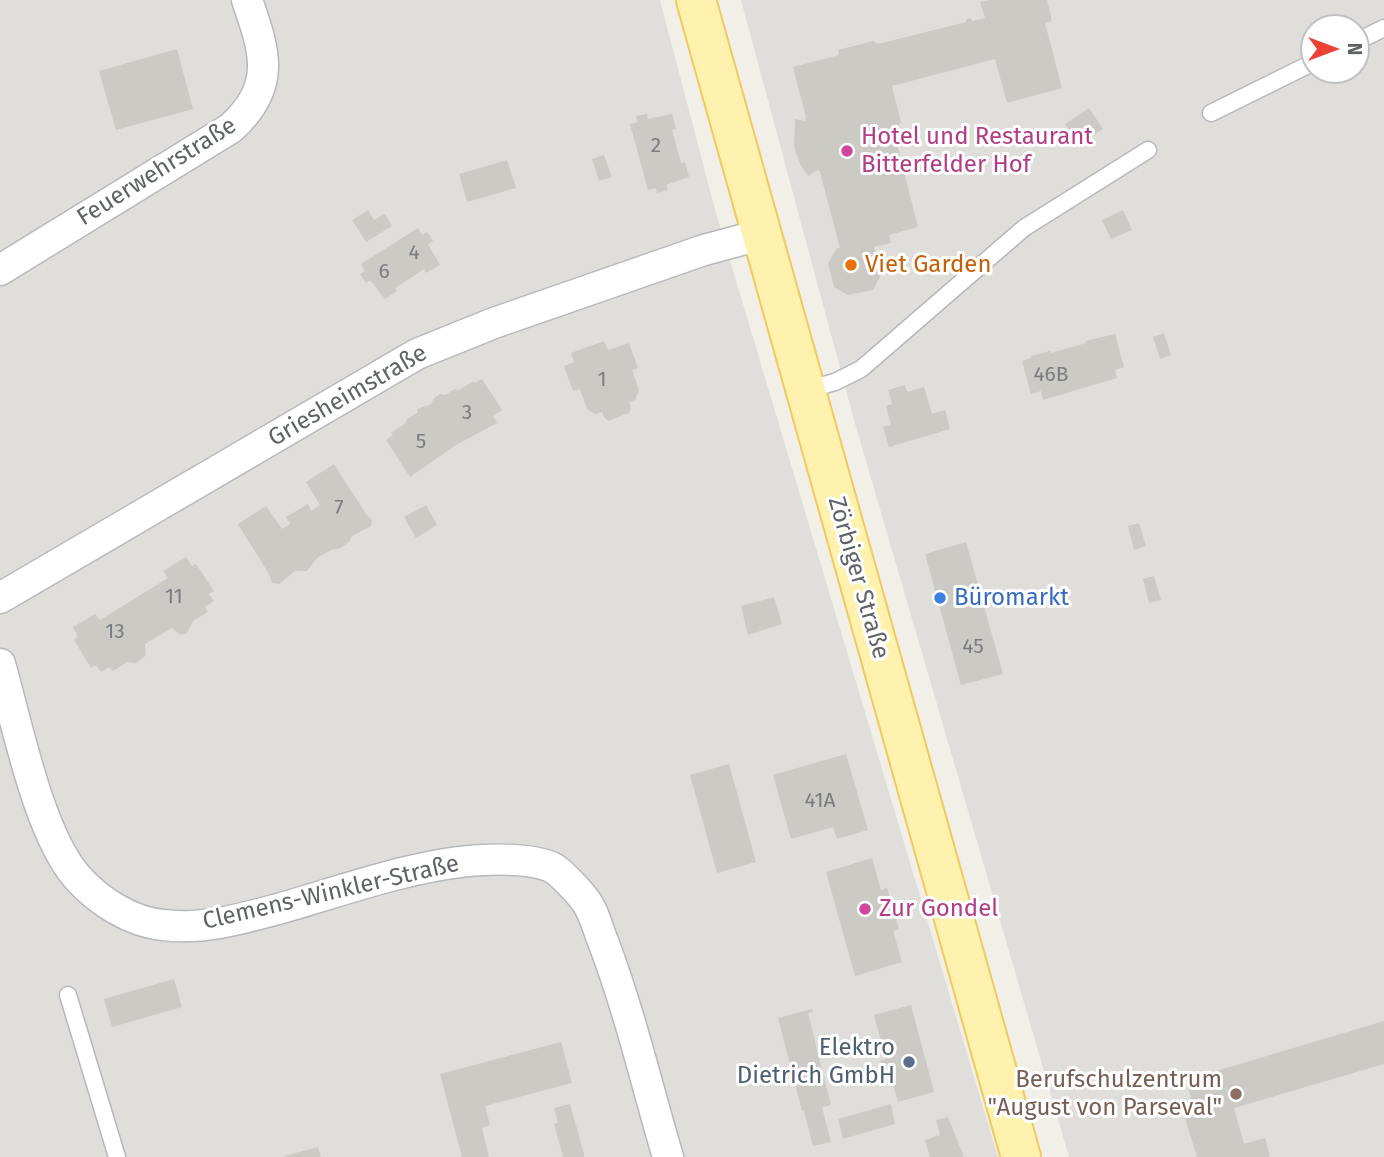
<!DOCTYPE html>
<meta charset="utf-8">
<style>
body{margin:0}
#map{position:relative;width:1384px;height:1157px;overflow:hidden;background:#f1efe8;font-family:"Fira Sans",sans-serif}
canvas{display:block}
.north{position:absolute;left:1300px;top:14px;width:70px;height:70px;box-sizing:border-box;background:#fff;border:2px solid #bfc1c3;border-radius:50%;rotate:90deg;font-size:19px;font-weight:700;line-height:28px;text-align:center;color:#5f6368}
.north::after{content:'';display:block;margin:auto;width:24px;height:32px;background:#ea4335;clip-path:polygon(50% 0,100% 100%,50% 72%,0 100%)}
</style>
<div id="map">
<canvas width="1384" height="1157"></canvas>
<div class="north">N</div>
</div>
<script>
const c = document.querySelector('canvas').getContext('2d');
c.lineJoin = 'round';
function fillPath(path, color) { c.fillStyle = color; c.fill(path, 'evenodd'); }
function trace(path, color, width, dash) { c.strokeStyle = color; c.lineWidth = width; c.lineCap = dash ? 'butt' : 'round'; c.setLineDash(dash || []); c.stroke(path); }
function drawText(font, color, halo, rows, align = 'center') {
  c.font = font + ' "Fira Sans",sans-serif'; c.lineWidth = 6; c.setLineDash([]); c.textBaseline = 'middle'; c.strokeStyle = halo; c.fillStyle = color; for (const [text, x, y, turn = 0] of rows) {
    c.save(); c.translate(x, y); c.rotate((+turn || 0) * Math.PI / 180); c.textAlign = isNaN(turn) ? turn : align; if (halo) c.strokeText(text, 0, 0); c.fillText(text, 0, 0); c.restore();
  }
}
const industrial = new Path2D(`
 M0 0H660L717 217 998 1157H0Z
 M741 0H1384V1157H1069L854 420ZM1314 28H1356V70H1314Z`);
const building = new Path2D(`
 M989 0H1047L1052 21 1045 23 1062 88 1007 103 995 59 892 86 901 122 894 132 918 227 889 235 891 243 874 247 881 275 873 290 848 295 834 287 828 263 837 248H840L820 172 818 170 808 176 800 164 794 147 795 119 805 121 806 117 793 67 839 55 838 50 873 41 878 44 966 22V19L971 18 972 21 985 18 980 2Z
 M177 49 193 109 116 130 99 71Z
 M1089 108 1103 129 1079 144 1065 124Z
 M647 114 648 119 672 114 676 129 672 130 681 163 685 162 689 177 666 185 668 190 657 193 656 188 648 190 630 124 638 122 636 116Z
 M604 155 612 177 599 181 592 159Z
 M507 160 516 188 467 202 459 174Z
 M368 210 374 220 385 214 392 226 366 242 352 220Z
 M1123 210 1132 230 1111 239 1102 220Z
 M418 228 422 235 427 232 433 241 428 244 440 265 426 273 424 269 409 279 395 288 397 291 385 299 370 280 366 283 360 274 365 271 361 264Z
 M1164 333 1171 355 1160 359 1153 337Z
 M1115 334 1124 367 1115 370 1117 378 1043 400 1041 391 1031 394 1022 361 1031 358V356L1050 351 1051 353 1086 343 1085 341Z
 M604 341 608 350 629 343 638 368 632 370 639 390 635 400 629 402 631 408 629 413 608 421 604 417 602 412 595 414 587 409 580 389 573 391 564 366 574 362 571 353Z
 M482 379 502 410 493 416 497 423 456 445 410 477 386 440 393 435 391 433 406 423 407 419 417 413V409L431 404 434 398 440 394 445 395 455 389 459 390 474 381 475 383Z
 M905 385 907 392 924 387 932 414 945 410 950 429 889 447 883 427 891 425 886 406 892 404 888 390Z
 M334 464 366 514 372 520 371 526 352 536 349 542 341 548 331 550 317 558 307 571H295L279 584 272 583 269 574 238 524 266 506 282 529 290 524 286 517 308 504 311 511 320 505 306 482Z
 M426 505 437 525 416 538 404 517Z
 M1139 523 1146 546 1134 550 1128 526Z
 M966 542 1003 674 961 685 925 554Z
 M186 557 192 566 196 564 214 591 209 594 214 601 205 607 208 612 193 621 187 633 180 635 172 628 145 644 146 655 136 663 127 662 113 671 109 667 101 672 96 665 91 668 74 640 78 637 73 627 95 614 100 620 168 578 163 571Z
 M1154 576 1161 600 1149 603 1143 579Z
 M774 597 782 624 748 635 741 606Z
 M846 754 868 830 837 839 833 827 791 839 773 775Z
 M729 764 756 862 717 873 690 775Z
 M872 858 881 890 887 888 899 929 893 931 902 962 855 976 826 872Z
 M174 979 182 1007 112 1027 104 999Z
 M911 1005 934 1092 898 1102 891 1077 885 1079 880 1061 886 1059 874 1015Z
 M812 1009 813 1012 808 1013 831 1105 822 1107 831 1142 813 1146 804 1111H802L778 1018Z
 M1384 1021V1064L1234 1108 1244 1144 1265 1138 1270 1157H1197L1183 1112 1194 1109 1186 1080Z
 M561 1042 572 1083 485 1106 490 1125 482 1128 489 1157H462L440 1074Z
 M570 1104 584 1154V1157H563L554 1124 558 1123 554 1108Z
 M891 1104 895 1124 843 1139 838 1119Z
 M948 1117 964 1157H930L925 1140 940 1135 936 1120Z
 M318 1147 321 1157H285V1156Z`);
const service = new Path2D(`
 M1356 42 1384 28
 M1211 113 1314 62
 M806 390 835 382 861 369 1024 228 1148 150
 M68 995 117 1157`);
const minor = new Path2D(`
 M0 270 231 128C277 86 265 52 247 0
 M0 598 417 354 494 323 704 250 760 235
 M0 664C17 723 38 832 77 877 98 901 131 922 163 925 202 930 241 919 278 909 342 891 417 863 483 860 505 859 531 859 551 867 559 870 580 893 585 900 594 911 598 930 604 944 630 1013 647 1086 668 1157`);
const primary = new Path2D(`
 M696 0 1021 1157`);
const markers = [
 [847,151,7,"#d1479c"],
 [851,265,7,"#e8710a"],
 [940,598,7,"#3f7fe0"],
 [865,909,7,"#d1479c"],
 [909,1062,7,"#5c6f8a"],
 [1236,1094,7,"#8d6e63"]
];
const numberNames = [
 ["2",656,146],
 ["4",414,253],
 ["6",384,272],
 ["46B",1051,375],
 ["1",602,380],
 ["3",467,413],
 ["5",421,442],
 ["7",339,508],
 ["11",174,597],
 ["13",115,632],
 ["45",973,647],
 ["41A",820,801]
];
const hotelNames = [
 ["Hotel und Restaurant",861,137],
 ["Bitterfelder Hof",861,165],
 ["Zur Gondel",879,909]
];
const streetNames = [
 ["Feuerwehrstraße",157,172,-32],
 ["Griesheimstraße",348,396,-30],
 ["Zörbiger Straße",858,578,74],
 ["Clemens-Winkler-Straße",331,893,-13]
];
const foodNames = [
 ["Viet Garden",865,265]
];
const shopNames = [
 ["Büromarkt",954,598]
];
const serviceNames = [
 ["Elektro",895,1048],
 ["Dietrich GmbH",895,1076]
];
const educationNames = [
 ["Berufschulzentrum",1222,1080],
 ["\"August von Parseval\"",1222,1108]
];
fillPath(industrial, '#e0deda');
fillPath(building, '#cccac5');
trace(service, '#b5b8bc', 19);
trace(minor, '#b5b8bc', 33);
trace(primary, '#f2c960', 42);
trace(service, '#fff', 16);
trace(minor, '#fff', 30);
trace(primary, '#fff2af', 38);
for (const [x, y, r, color] of markers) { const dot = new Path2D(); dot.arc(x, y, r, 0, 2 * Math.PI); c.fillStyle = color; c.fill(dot); trace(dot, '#fff', 2.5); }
drawText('21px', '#7a7d7f', null, numberNames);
drawText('24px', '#b23c85', '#fff', hotelNames, 'left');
drawText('24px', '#5f6368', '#fff', streetNames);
drawText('24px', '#c56008', '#fff', foodNames, 'left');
drawText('24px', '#366cbe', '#fff', shopNames, 'left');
drawText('24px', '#4e5e75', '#fff', serviceNames, 'right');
drawText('24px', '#785e54', '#fff', educationNames, 'right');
</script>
